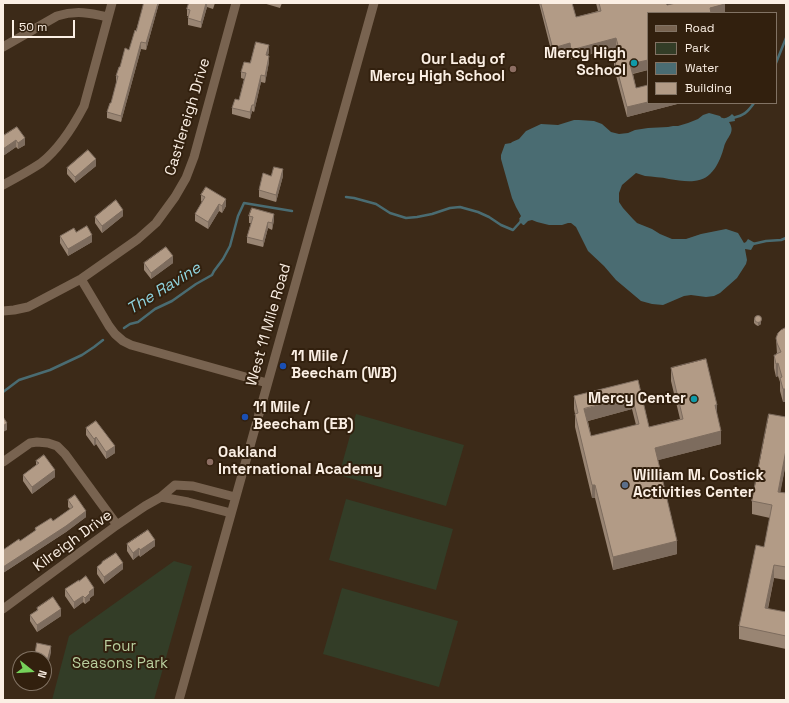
<!DOCTYPE html>
<style>
body{margin:0}
#map{position:relative;width:789px;height:703px;overflow:hidden;background:#3c2a18;font-family:"Space Grotesk",sans-serif}
canvas{display:block}
.frame{position:absolute;inset:0;border:4px solid #fbefe4;pointer-events:none}
.legend{position:absolute;left:647px;top:12px;width:130px;height:92px;box-sizing:border-box;background:#32200e;border:1px solid #827364;margin:0;padding:5px 7px;list-style:none;font-size:12px;color:#fbefe4}
.legend li{display:flex;align-items:center;gap:8px;height:20px}
.legend b{width:20px;border:1px solid #827364}
.north{position:absolute;left:12px;top:651px;width:40px;height:40px;box-sizing:border-box;background:#32200e;border:1px solid #827364;border-radius:50%;rotate:107deg;font-size:11px;font-weight:700;line-height:16px;text-align:center;color:#fbefe4}
.north::after{content:'';display:block;margin:auto;width:14px;height:18px;background:#76d25a;clip-path:polygon(50% 0,100% 100%,50% 72%,0 100%)}
.scale{position:absolute;left:12px;top:20px;width:63px;height:18px;box-sizing:border-box;border:2px solid #fbefe4;border-top:0;padding-left:5px;font-size:12px;line-height:14px;white-space:nowrap;color:#fbefe4;-webkit-text-stroke:3px #32200e;paint-order:stroke}
</style>
<div id="map">
<canvas width="789" height="703"></canvas>
<div class="frame"></div>
<ul class="legend">
<li><b style="height:5px;background:#786350"></b>Road</li>
<li><b style="height:11px;background:#333d27"></b>Park</li>
<li><b style="height:11px;background:#4a6c72"></b>Water</li>
<li><b style="height:11px;background:#b29b86"></b>Building</li>
</ul>
<div class="north">N</div>
<div class="scale">50 m</div>
</div>
<script>
const c = document.querySelector('canvas').getContext('2d');
c.lineJoin = 'round';
function fillPath(path, color) { c.fillStyle = color; c.fill(path, 'evenodd'); }
function trace(path, color, width, dash) { c.strokeStyle = color; c.lineWidth = width; c.lineCap = dash ? 'butt' : 'round'; c.setLineDash(dash || []); c.stroke(path); }
function drawText(font, color, halo, rows, align = 'center') {
  c.font = font + ' "Space Grotesk",sans-serif'; c.lineWidth = 4; c.setLineDash([]); c.textBaseline = 'middle'; c.strokeStyle = halo; c.fillStyle = color; for (const [text, x, y, turn = 0] of rows) {
    c.save(); c.translate(x, y); c.rotate((+turn || 0) * Math.PI / 180); c.textAlign = isNaN(turn) ? turn : align; if (halo) c.strokeText(text, 0, 0); c.fillText(text, 0, 0); c.restore();
  }
}
const green = new Path2D(`
 M356 414 464 445 446 506 339 475Z
 M346 499 453 529 436 590 329 560Z
 M174 561 192 566 154 700H52L69 636Z
 M342 588 458 621 439 687 323 654Z`);
const water = new Path2D(`
 M709 113C713 114 716 115 720 116 721 117 721 118 723 118 726 119 730 116 732 114L734 116 735 121 729 122C736 133 727 136 724 147 720 162 712 180 694 181 686 182 677 180 669 179 661 177 653 177 645 176 642 175 639 174 636 173L622 185 619 193V202L623 208 633 219 637 223 652 229 660 234 672 239H686L701 234 726 229 738 233 744 243 746 242 748 239 755 243 751 250 745 249 747 260 746 264 737 278 720 293 714 296 706 297 691 295 684 296 663 305 652 304 641 301 616 280 604 266 588 251 576 227 571 223H568L562 225H549L537 222 532 220 528 221 524 225H523L519 221 520 220 519 219 521 216 516 207 512 198 501 159V155L505 144 511 143 512 142 519 139 526 131 541 124 558 125 574 120H579L594 121 602 124 611 132 619 134 628 133 635 130 648 128 668 127 673 126H678L688 123 698 119 703 115Z`);
const stream = new Path2D(`
 M776 63 786 38
 M733 118C744 115 747 113 754 103
 M346 197 354 198 376 204 390 213 406 218 417 217 432 214 450 208 460 207 478 212 489 217 501 225 513 230 522 220
 M753 244 766 241 781 240 786 238
 M124 328 130 324 138 322 155 309 172 301 196 284 212 275 214 271 223 259 230 246 238 216 244 203 292 211
 M3 392 19 380 50 370 82 355 94 347 103 340`);
const minor = new Path2D(`
 M3 47 57 16C76 10 90 13 108 17
 M3 185C16 178 29 171 41 163 60 148 73 127 84 106L112 3
 M81 279 109 326 115 334 123 341 131 345 267 383
 M3 311 14 310 28 307 81 279 138 239 156 223 175 197 186 178 194 157 236 3
 M3 462 30 443 37 442 48 443 57 446 65 454 117 525
 M161 497 188 502 231 513
 M3 609 117 525 145 506 161 497 175 485 193 486 235 497
 M179 700 374 3`);
const wall = new Path2D(`
 M143 3H159L146 50 141 49 121 122 107 118V112L111 103 117 82H116V76L120 67 129 50 136 31 143 8Z
 M189 3H215L213 9 207 7 201 28 188 25V16H187V9Z
 M263 3H282L280 8Z
 M539 3H572L576 17 598 11 596 3H666L667 5 725 13H648V70L633 74 636 88 648 103H681L627 117 614 68V58L619 57 616 48 571 59 570 53 553 58Z
 M269 52 268 55 269 62 265 83 261 82 254 112 252 111 250 119 232 114V108L239 100 244 79 241 78V72L250 63Z
 M17 127 25 145 18 149 16 147 3 156Z
 M96 166 75 183 67 174V168Z
 M271 176H283L276 202 259 197V190Z
 M201 195 226 206 222 213 219 211 208 229 195 221V214L202 202 201 201Z
 M123 216 102 233 95 223V217Z
 M249 216 274 220 272 230 268 228 263 247 247 243V237L251 223H249Z
 M76 232 92 242 68 256 60 243V236Z
 M144 263H173L151 279 144 270Z
 M754 319 761 321V324L758 326 756 325 754 323Z
 M786 328 783 402 780 391V382L778 376 776 377 774 368V355H776L777 354 776 338Z
 M671 368 717 415 721 444 658 460 677 554 613 570 595 498H592L575 427V414L574 409V396L638 380 649 427 680 419 671 381ZM632 409 636 425 591 436 588 421Z
 M786 417V463L780 492 786 493V580L774 578 768 609 786 612V649L739 639V626L764 547 770 518 752 514V501Z
 M86 428 115 453 106 459 96 444 94 446 86 435Z
 M36 461 55 477 32 494 23 481V475L36 465Z
 M68 500 86 517 66 532 3 573V550L20 541 35 531V528L53 521 70 509 68 507Z
 M127 544 155 546 140 557 139 555 133 560 127 551Z
 M102 562 123 569 104 584 97 574V567L102 564Z
 M65 589 94 595 90 598V600L85 604 83 602 74 609 65 596Z
 M37 608 61 616 37 632 30 621V615L37 610Z`);
const shadedWall = new Path2D(`
 M158 3H159L146 50V43Z
 M206 3H207V7L201 28V22Z
 M725 4V13H710V8Z
 M616 38V48L571 59V50Z
 M141 42V49L121 122V116Z
 M570 43V53L553 58V48Z
 M269 45V52L266 61V55Z
 M269 56V62L265 83V76Z
 M648 60V70L630 74V64Z
 M261 75V82L254 112V105Z
 M648 102V103H681L627 117V107Z
 M252 105V111L250 119V112Z
 M25 138V145L18 149V143Z
 M16 140V147L3 156V149Z
 M96 159V166L75 183V177Z
 M283 169V176L276 202V195Z
 M226 199V206L222 213V206Z
 M219 204V211L208 229V222Z
 M123 210V216L102 233V226Z
 M274 214V220L272 230V223Z
 M268 222V228L263 247V241Z
 M92 235V242L68 256V249Z
 M173 256V263L151 279V273Z
 M761 318V324L758 326V322Z
 M778 363V376L776 377V364Z
 M783 389H786V402H783Z
 M632 396V409L584 422V409Z
 M715 405H717V418Z
 M7 423V430L3 432V426Z
 M721 431V444L655 461V448Z
 M96 437V444L94 446V439Z
 M115 446V453L106 459V452Z
 M786 450V463L778 505V492Z
 M55 470V477L32 494V487Z
 M592 485H595V498H592Z
 M86 511V517L66 532 3 573V567Z
 M155 540V546L140 557V550Z
 M677 541V554L613 570V557Z
 M139 548V555L133 560V553Z
 M123 563V569L104 584V577Z
 M774 565V578L765 621V608Z
 M94 588V595L90 598V600L85 604V598L89 592Z
 M83 596V602L74 609V602Z
 M61 609V616L37 632V625Z
 M51 646V653L44 679V673Z`);
const building = new Path2D(`
 M144 3H158L146 43 141 42 121 116 107 112 110 103H111L118 76H116L119 67H120L125 48 129 50 135 30 136 31Z
 M189 3H206L201 22 188 18 190 10 187 9Z
 M541 3H572L576 17 601 11 599 3H666L667 5 676 3H725V4L710 8 711 13H648V60L630 64 636 88 648 85V102L627 107 614 58 621 56 616 38 571 50 570 43 553 48Z
 M256 42 269 45 266 55 269 56 265 76 261 75 254 105H252L250 112 232 108 235 99 239 100 246 73 241 72 244 62 250 63Z
 M17 127 25 138 18 143 16 140 3 149V136Z
 M88 150 96 159 75 177 67 168Z
 M274 167 283 169 276 195 259 190 263 173 271 176Z
 M206 187 226 199 222 206 219 204 208 222 195 214 205 197 201 195Z
 M116 200 123 210 102 226 95 217Z
 M252 208 274 214 272 223 268 222 263 241 247 237 253 217 249 216Z
 M87 226 92 235 68 249 60 236 74 228 76 232Z
 M166 247 173 256 151 273 144 263Z
 M754.5 319a3.5 3.5 0 1 1 7 0a3.5 3.5 0 1 1-7 0Z
 M785 328H786V389H783L780 378 782 377 778 363 776 364 774 355H776V354L781 352 777 343 776 338 778 333 781 330Z
 M706 359 717 405H715L721 431 655 448 677 541 613 557 595 485H592L575 414 578 413 574 396 638 380 649 427 683 419 671 368ZM632 396 639 424 591 436 584 409Z
 M769 414 786 417V450L778 492 786 493V567L774 565 765 608 786 612V636L739 626 756 545 764 547 772 505 752 501Z
 M3 417 7 423 3 426Z
 M96 421 115 446 106 452 96 437 94 439 86 428Z
 M44 455 55 470 32 487 23 475 39 463 36 461Z
 M75 495 86 511 66 526 3 567V552L4 551 3 550 19 539 20 541 36 530 35 528 51 518 53 521 73 507 68 500Z
 M148 530 155 540 140 550 139 548 133 553 127 544Z
 M116 553 123 563 104 577 97 567 102 563V562Z
 M86 576 94 588 89 592 90 593 85 598 83 596 74 602 65 589 79 580V581Z
 M53 597 61 609 37 625 30 615 38 610 37 608Z
 M37 643 51 646 44 673V659H32L34 652H35Z`);
const markers = [
 [634,63,4,"#0f9aa8"],
 [513,69,4,"#8d6e63"],
 [283,366,4,"#1a4fb4"],
 [694,399,4,"#0f9aa8"],
 [245,417,4,"#1a4fb4"],
 [210,462,4,"#8d6e63"],
 [625,485,4,"#5c6f8a"]
];
const poiNames = [
 ["Mercy High",626,54,"right"],
 ["School",626,71,"right"],
 ["Our Lady of",505,60,"right"],
 ["Mercy High School",505,77,"right"],
 ["11 Mile /",291,357],
 ["Beecham (WB)",291,374],
 ["Mercy Center",686,399,"right"],
 ["11 Mile /",253,408],
 ["Beecham (EB)",253,425],
 ["Oakland",218,453],
 ["International Academy",218,470],
 ["William M. Costick",633,476],
 ["Activities Center",633,493]
];
const streetNames = [
 ["Castlereigh Drive",188,117,-73],
 ["West 11 Mile Road",269,325,-74],
 ["Kilreigh Drive",73,541,-36]
];
const parkNames = [
 ["Four",120,647],
 ["Seasons Park",120,664]
];
const waterNames = [
 ["The Ravine",164,289,-32]
];
fillPath(green, '#333d27');
fillPath(water, '#4a6c72');
trace(stream, '#4a6c72', 2.5);
trace(minor, '#786350', 9);
fillPath(wall, '#998573');
fillPath(shadedWall, '#7d6c5e');
fillPath(building, '#b29b86');
trace(building, '#7d6c5e', 1);
for (const [x, y, r, color] of markers) { const dot = new Path2D(); dot.arc(x, y, r, 0, 2 * Math.PI); c.fillStyle = color; c.fill(dot); trace(dot, '#32200e', 1.5); }
drawText('bold 15px', '#fbefe4', '#32200e', poiNames, 'left');
drawText('15px', '#fbefe4', '#32200e', streetNames);
drawText('15px', '#b9cf9e', '#32200e', parkNames);
drawText('italic 16px', '#8fd3de', '#32200e', waterNames);
</script>
